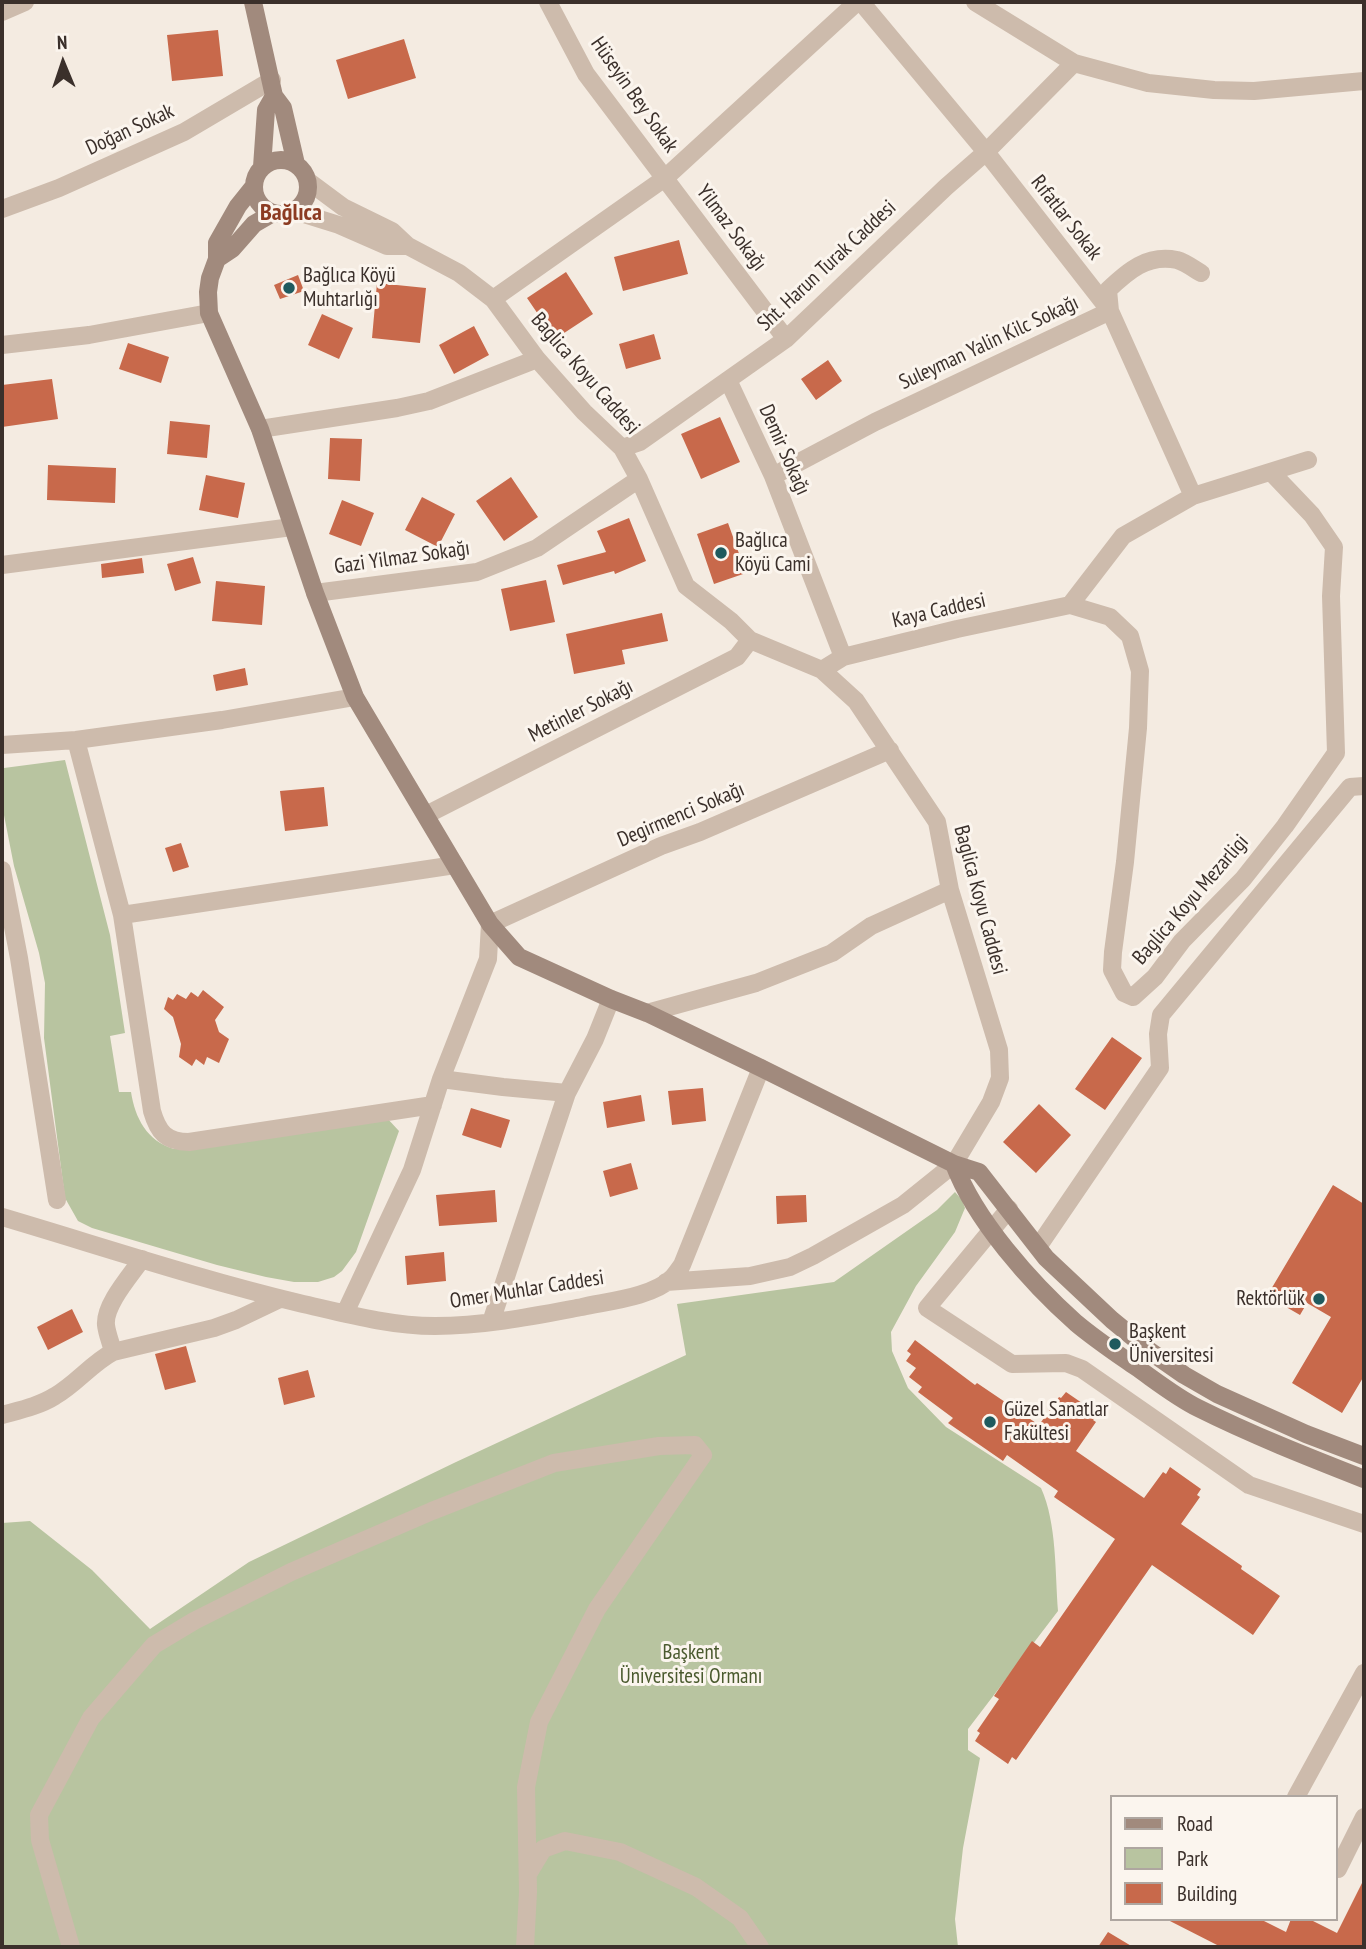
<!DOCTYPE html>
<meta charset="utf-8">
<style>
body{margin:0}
#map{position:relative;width:1366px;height:1949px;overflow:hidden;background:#f4ebe1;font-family:"PT Sans Narrow",sans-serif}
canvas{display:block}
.frame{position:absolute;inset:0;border:4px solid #3b302b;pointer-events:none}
.legend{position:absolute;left:1110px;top:1795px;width:228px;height:126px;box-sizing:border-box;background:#fbf5ee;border:2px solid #aea6a0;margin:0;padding:9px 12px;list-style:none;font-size:21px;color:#3b302b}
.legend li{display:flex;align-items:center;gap:14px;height:35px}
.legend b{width:35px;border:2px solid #aea6a0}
.north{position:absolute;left:28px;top:28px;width:70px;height:70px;-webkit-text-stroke:5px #fbf5ee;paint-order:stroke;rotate:358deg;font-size:19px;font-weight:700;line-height:28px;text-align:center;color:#3b302b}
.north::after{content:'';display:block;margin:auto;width:24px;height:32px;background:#3b302b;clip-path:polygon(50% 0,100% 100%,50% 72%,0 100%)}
</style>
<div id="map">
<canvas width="1366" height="1949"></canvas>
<div class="frame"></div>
<ul class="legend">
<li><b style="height:9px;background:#a18a7d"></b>Road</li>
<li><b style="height:19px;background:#b8c4a0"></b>Park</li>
<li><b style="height:19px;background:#c8694b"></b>Building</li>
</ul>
<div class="north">N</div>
</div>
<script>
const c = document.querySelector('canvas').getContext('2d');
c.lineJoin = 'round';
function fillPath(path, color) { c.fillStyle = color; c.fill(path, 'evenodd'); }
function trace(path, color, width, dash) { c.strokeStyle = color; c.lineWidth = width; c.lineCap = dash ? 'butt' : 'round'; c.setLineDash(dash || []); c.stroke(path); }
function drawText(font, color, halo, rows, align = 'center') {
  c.font = font + ' "PT Sans Narrow",sans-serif'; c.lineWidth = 6; c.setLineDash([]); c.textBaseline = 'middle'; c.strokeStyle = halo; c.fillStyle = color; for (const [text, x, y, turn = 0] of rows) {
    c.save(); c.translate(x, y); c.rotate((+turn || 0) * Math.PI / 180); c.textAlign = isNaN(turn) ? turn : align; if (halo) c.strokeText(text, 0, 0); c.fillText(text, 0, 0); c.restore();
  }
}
const green = new Path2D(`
 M65 760 110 935 125 1033 110 1036 119 1092H131C135 1118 147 1141 174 1149L386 1117 399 1131 356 1252 342 1271 334 1277 318 1282H294L266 1277 217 1265 92 1228 78 1221 65 1198 44 1038 45 983 39 953 14 866 2 805V771L4 768Z
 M955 1192 962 1200 965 1208 955 1232 916 1286 891 1332 892 1351 908 1388 946 1427 1041 1488C1057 1523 1055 1573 1058 1611L968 1729V1750L980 1758 963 1848 955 1919 958 1947H2V1523L30 1521 92 1570 150 1629 249 1562 456 1462 686 1355 677 1304 834 1282 937 1210Z`);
const building = new Path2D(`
 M218 30 223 76 172 81 167 35Z
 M404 39 416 78 348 99 336 60Z
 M679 240 688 274 623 291 614 257Z
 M566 272 593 314 555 339 527 298Z
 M298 275 304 291 280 299 274 285Z
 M377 283 426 288 420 343 372 338Z
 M322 314 353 328 339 359 308 345Z
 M474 326 489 355 454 374 439 345Z
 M654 334 661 359 626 369 619 344Z
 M128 343 169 357 161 383 119 369Z
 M828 360 842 381 816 400 801 379Z
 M52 379 58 419 2 427V385Z
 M720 417 740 462 701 479 681 434Z
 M170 421 210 425 207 458 167 454Z
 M330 438 362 439 360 481 328 479Z
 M48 465 116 468 115 503 47 500Z
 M206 475 245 483 238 518 199 510Z
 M511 477 538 517 504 541 476 501Z
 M422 497 455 514 438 547 405 530Z
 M342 500 374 513 361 546 329 534Z
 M629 518 646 561 615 574 614 571 563 585 557 565 606 552 597 531Z
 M728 523 746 573 714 584 697 534Z
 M193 557 201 583 175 591 167 564Z
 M142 558 144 573 102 578 101 564Z
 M546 580 555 622 510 631 501 589Z
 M216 581 265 586 262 625 212 621Z
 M662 613 668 641 622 650 625 664 574 674 566 634Z
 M245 668 248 685 216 691 213 675Z
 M324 787 328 826 285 831 280 791Z
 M181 843 189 867 173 872 165 848Z
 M203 990 224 1007 215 1020 219 1032 229 1039 219 1063 207 1057 204 1065 196 1059 192 1066 179 1057 181 1044 173 1017 164 1009 168 997 173 1000 177 994 186 999 191 992 198 997Z
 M1112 1037 1142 1058 1105 1110 1075 1089Z
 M703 1088 706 1121 672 1125 668 1091Z
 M641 1095 645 1121 607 1128 603 1102Z
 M1039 1104 1071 1135 1036 1173 1003 1142Z
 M471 1108 510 1120 501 1148 462 1135Z
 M631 1163 638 1189 610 1197 603 1171Z
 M1333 1185 1364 1204V1376L1342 1413 1292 1383 1331 1317 1307 1303 1300 1315 1267 1296Z
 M495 1190 497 1222 439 1226 436 1195Z
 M806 1195 807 1222 777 1224 776 1196Z
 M444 1252 446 1281 407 1285 405 1256Z
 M72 1309 83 1332 48 1350 37 1327Z
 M915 1340 975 1385 977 1383 1039 1425 1059 1397 1061 1398 1066 1392 1098 1414 1093 1420 1096 1422 1076 1451 1144 1498 1163 1472 1166 1474 1170 1467 1201 1489 1197 1495 1200 1497 1181 1524 1242 1566 1241 1569 1280 1596 1253 1635 1152 1565 1016 1760 1012 1757 1008 1764 975 1741 980 1733 977 1731 999 1699 994 1696 1032 1641 1040 1647 1115 1539 1054 1497 1058 1491 1007 1455 1003 1461 948 1423 953 1418 918 1392 922 1387 909 1377 916 1368 906 1361 911 1354 907 1351Z
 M186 1346 196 1382 165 1390 155 1354Z
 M308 1370 315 1397 284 1405 278 1378Z
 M1364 1879V1947H1221L1166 1919H1260L1286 1932 1291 1919H1309L1337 1933Z
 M1108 1932 1133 1947H1098Z`);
const street = new Path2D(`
 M548 2 586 74 786 339
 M861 2 986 152 1110 311 1193 496
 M975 2 1074 63 1148 83 1214 90 1254 91 1364 81
 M2 12 25 2
 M308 181 343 207 392 231 408 246 459 273 493 299 537 359 584 412 622 448 639 479 686 586 731 621 750 640 822 670 856 701 937 822 950 890 999 1050 1000 1078 991 1102 954 1164 903 1205 813 1256 790 1267 750 1276 666 1282
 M2 209 59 188 184 132 272 80
 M294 211 339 225 387 246H408
 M493 299 665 178 857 2
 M2 345 89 335 209 313
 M728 380 773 476 843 657
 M260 429 397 408 429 401 537 359
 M622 448 640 442 786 339 946 187 986 152 1074 63
 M773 476 875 422 1110 311 1108 290C1128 271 1147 254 1177 260 1185 262 1194 269 1201 273
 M2 565 292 527
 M315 593 477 572 537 548 639 479
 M1070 605 1123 536 1193 496 1308 460
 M822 670 843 657 957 629 1070 605 1110 617 1130 636 1140 671 1138 728 1125 862 1113 952 1112 970 1124 993 1133 997 1155 977 1182 941 1243 879 1285 826 1336 753 1331 596 1334 547 1312 515 1271 472
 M76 740 122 915 152 1111C158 1132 166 1142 189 1142L433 1105
 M2 745 76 740 222 720 355 697
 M426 815 737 657 750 640
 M2 870 19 958 57 1200
 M122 915 455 865
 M647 1013 756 983 832 953 871 926 950 890
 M441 1079 503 1087 567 1093 595 1039 611 999
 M1009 1209 927 1308 1012 1364 1066 1363 1082 1369 1249 1485 1364 1524
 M2 1217C100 1246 199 1279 299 1303 343 1313 389 1326 435 1326 485 1326 534 1316 582 1307 609 1301 652 1297 672 1278 676 1274 679 1269 682 1265L761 1068
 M1038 1247 1160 1068 1158 1034 1161 1015 1350 787 1364 786
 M345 1313 412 1170 441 1079 488 959 490 924 661 846 700 832 890 750
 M491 1322 567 1093
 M113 1352C111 1343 107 1334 106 1325 104 1305 131 1275 142 1259
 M2 1415C20 1410 39 1406 55 1396 76 1384 92 1363 113 1352L214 1328 236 1320 280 1299
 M1296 1797 1364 1673
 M1336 1869H1338L1364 1817
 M528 1874 543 1849 565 1841 620 1852 696 1887 740 1918 760 1947
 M71 1947 40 1840 39 1815 91 1718 154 1645 194 1621 291 1572 432 1511 554 1463 659 1446 695 1445 703 1455 597 1609 539 1722 526 1787 528 1892 525 1947`);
const secondary = new Path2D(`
 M253 2 274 96 283 108 296 164
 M254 187a27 27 0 1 1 54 0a27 27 0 1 1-54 0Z
 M262 167 266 110 274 96
 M254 186 238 206 217 243V259L210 278 208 292 209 313 260 429 315 593 355 697 490 924 519 957 611 999 647 1013 761 1068 954 1164 979 1172 1046 1258 1112 1320 1151 1352 1184 1375 1217 1394 1306 1434 1364 1456
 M217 259 232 249 254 224 273 213
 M954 1164C975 1220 1031 1283 1076 1323 1095 1339 1116 1353 1136 1367 1156 1381 1176 1397 1198 1408 1252 1435 1308 1457 1364 1479`);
const markers = [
 [289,288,7,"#1f5a5e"],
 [721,553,7,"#1f5a5e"],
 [1319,1299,7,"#1f5a5e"],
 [1115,1344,7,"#1f5a5e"],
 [990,1422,7,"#1f5a5e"]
];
const streetNames = [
 ["Hüseyin Bey Sokak",634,95,55],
 ["Doğan Sokak",130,130,-25],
 ["Rıfatlar Sokak",1066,218,52],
 ["Yilmaz Sokağı",731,228,53],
 ["Sht. Harun Turak Caddesi",827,266,-43],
 ["Suleyman Yalin Kilc Sokağı",989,343,-25],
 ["Baglica Koyu Caddesi",585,374,49],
 ["Demir Sokağı",784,450,66],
 ["Gazi Yilmaz Sokağı",402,558,-8],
 ["Kaya Caddesi",939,611,-13],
 ["Metinler Sokağı",581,711,-27],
 ["Degirmenci Sokağı",681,815,-23],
 ["Baglica Koyu Caddesi",980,900,75],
 ["Baglica Koyu Mezarligi",1191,900,-49],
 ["Omer Muhlar Caddesi",527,1290,-9]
];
const poiNames = [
 ["Bağlıca Köyü",303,276],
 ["Muhtarlığı",303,300],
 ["Bağlıca",735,541],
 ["Köyü Cami",735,565],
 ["Rektörlük",1305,1299,"right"],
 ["Başkent",1129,1332],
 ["Üniversitesi",1129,1356],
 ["Güzel Sanatlar",1004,1410],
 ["Fakültesi",1004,1434]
];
const parkNames = [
 ["Başkent",691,1653],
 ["Üniversitesi Ormanı",691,1677]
];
const quarterNames = [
 ["Bağlıca",291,213]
];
fillPath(green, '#b8c4a0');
fillPath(building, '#c8694b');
trace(street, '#cdbbac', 18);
trace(secondary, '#a18a7d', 18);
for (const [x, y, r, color] of markers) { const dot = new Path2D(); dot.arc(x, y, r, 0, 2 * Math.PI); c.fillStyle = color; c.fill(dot); trace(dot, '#fbf5ee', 2.5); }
drawText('21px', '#3b302b', '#fbf5ee', streetNames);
drawText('21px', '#3b302b', '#fbf5ee', poiNames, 'left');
drawText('21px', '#4a5a2e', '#fbf5ee', parkNames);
drawText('bold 24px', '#8c3b22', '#fbf5ee', quarterNames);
</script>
